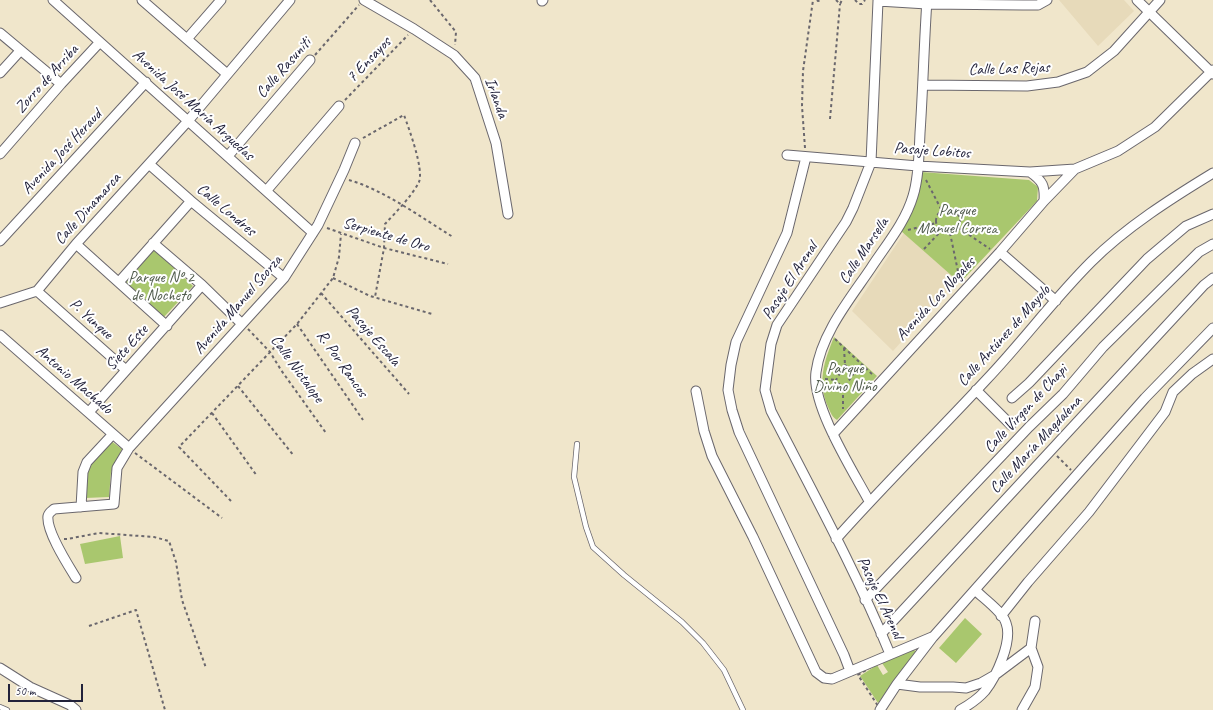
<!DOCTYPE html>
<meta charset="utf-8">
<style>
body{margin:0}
#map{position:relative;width:1213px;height:710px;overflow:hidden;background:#f0e6cb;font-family:Caveat,sans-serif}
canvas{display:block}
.scale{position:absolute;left:8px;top:684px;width:75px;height:18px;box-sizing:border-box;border:2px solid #22223b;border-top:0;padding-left:5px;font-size:12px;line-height:14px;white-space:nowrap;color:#22223b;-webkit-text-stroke:3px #fff;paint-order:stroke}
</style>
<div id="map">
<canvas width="1213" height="710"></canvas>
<div class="scale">50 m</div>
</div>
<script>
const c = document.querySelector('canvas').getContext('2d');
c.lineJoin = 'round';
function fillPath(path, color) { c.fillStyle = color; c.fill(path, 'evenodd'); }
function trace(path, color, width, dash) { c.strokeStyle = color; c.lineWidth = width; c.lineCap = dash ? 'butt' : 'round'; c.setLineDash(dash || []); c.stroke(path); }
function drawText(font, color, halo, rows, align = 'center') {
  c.font = font + ' Caveat,sans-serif'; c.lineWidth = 4; c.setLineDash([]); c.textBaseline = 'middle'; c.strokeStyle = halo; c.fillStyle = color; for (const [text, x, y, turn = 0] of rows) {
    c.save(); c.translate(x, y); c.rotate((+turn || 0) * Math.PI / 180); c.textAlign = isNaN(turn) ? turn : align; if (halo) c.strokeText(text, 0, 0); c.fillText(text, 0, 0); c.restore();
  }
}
const built = new Path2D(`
 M1059 0H1124L1134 11 1098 46Z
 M904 233 957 280 893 351 852 311Z`);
const green = new Path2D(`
 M921 172 1029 180 1038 187 1037 201 960 283 901 231C914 210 920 197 921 172Z
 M152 247 193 286 163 318 122 282Z
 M834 337 877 376 837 420C832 417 831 413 828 407 817 381 824 362 834 337Z
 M111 441 122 449 111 472 109 497 85 498 86 473 89 464Z
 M120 536 123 558 85 564 80 544Z
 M965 618 982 634 956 663 939 648Z
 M914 650 916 651 878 703 860 676 877 665 883 675 888 672 882 663Z`);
const path = new Path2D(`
 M430 0 456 32 455 45
 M817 0 818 1 821 0
 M836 0 840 4 842 0
 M855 0 859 4H862L865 0
 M315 55 359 5
 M345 100 408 35
 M830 119 840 4
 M363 138 404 115C409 129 424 169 419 182 412 196 396 212 385 224L384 248 375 297
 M805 148 802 106 803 71 813 0
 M349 180C384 190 422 218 453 237
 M926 180 942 211
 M936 221a12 12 0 1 1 24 0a12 12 0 1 1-24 0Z
 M327 228 384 248 448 264
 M959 228 990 249
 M908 230 936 223
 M950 233 960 281
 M924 249 941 231
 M333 278 370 296 432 314
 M321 293 409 394
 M297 324 363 420
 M248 329 270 352 281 370 326 433
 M835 339 874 376
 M844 348 845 365
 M845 365 854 373 843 389 836 380Z
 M825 379 836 380
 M238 386 294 456
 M843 389V409
 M212 413 257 476
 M135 453 222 518
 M1057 456 1071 470
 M231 501 179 447 297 324 333 278 339 257 341 234
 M64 539H67L99 533 154 537 169 541 176 562 182 600 206 668
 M89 626 136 610 165 710
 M917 648 918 651 880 704 878 706 858 675 879 662Z`);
const service = new Path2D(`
 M577 444 574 477 586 527 593 547 624 575 682 622 703 643 724 670 743 710
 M0 707 7 710`);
const minor = new Path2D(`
 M53 0 313 233
 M142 0 227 74
 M364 0 414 29 454 55 475 78 496 143 508 214
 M1137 0 1213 74
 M542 1 543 0
 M0 33 61 84
 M187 39 221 0
 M0 73 20 51
 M923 85 1027 86 1058 82 1087 72 1114 51 1160 0
 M0 154 61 84 100 42
 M787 155 918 166 1030 172 1075 169
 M228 156 310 60
 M806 157 787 233 736 342 731 365 728 390 732 410 739 432 844 655 850 671
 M149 164 191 201 284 278
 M1030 172C1043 181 1045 186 1044 201
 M267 190 339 106
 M0 241 146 82
 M153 243 202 285 242 324
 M76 244 167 326
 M1000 252 1056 301
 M119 282 191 201
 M37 291 126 370
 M0 303 37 291 76 244 188 121 290 0
 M0 335 129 448
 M976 390 1011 425
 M696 391 704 431 712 456 753 537 816 672 824 678 832 679 932 637
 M1012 398 1029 383 1147 259 1186 226 1213 214
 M89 412 202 285
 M833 434 1000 252 1044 201 1075 169 1118 151 1155 127 1213 70
 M869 501C853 471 811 405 816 372 821 334 850 299 871 268 886 245 905 223 913 196 919 177 919 153 920 133 923 89 924 44 927 0
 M81 507 83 472 87 462 113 434
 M836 539C885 484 937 433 987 379 1023 341 1054 299 1091 262 1126 227 1172 198 1213 173
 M76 578C68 565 46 531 48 516 49 512 52 511 54 509L114 504 117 468 129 448 284 278 318 225 344 170 355 143
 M865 600 1029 427 1063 394 1103 347 1199 252 1213 244
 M1001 616 1028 582 1089 512 1165 412 1173 392 1192 374 1213 359
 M881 634 1204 285 1213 278
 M890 654C856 571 812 491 771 411L765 390 771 344 777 325 846 222 853 208 871 162 878 1 927 4 1023 5H1038L1047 0
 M0 668 30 687 70 705 76 710
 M897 684 920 687H953L966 688 981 683 995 675 1031 648 1035 621
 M880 710 897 684 933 637 1145 398 1213 328
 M960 710C969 705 978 699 985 691 996 677 1013 641 1006 623 1003 612 983 598 975 590
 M1022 710 1035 687 1038 667 1031 648`);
const streetNames = [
 ["7 Ensayos",369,60,-46],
 ["Calle Rasuniti",284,68,-49],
 ["Calle Las Rejas",1009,69,-2],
 ["Zorro de Arriba",47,79,-48],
 ["Irlanda",496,98,70],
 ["Avenida José María Arguedas",193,105,42],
 ["Pasaje Lobitos",932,151,4],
 ["Avenida José Heraud",62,152,-47],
 ["Calle Dinamarca",88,209,-48],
 ["Calle Londres",226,210,40],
 ["Serpiente de Oro",386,235,16],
 ["Calle Marsella",864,251,-56],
 ["Pasaje El Arenal",790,281,-57],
 ["Avenida Los Nogales",936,299,-47],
 ["Avenida Manuel Scorza",238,305,-49],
 ["P. Yunque",91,319,42],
 ["Pasaje Escala",373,336,49],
 ["Calle Antúnez de Mayolo",1004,336,-48],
 ["Siete Este",127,348,-48],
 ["R. Por Rancos",342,364,55],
 ["Calle Nictalope",297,369,54],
 ["Antonio Machado",74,380,41],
 ["Calle Virgen de Chapi",1026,409,-47],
 ["Calle María Magdalena",1036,445,-47],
 ["Pasaje El Arenal",880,598,65]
];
const parkNames = [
 ["Parque",957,211],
 ["Manuel Correa",957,229],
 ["Parque Nº 2",161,278],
 ["de Nocheto",161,296],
 ["Parque",845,369],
 ["Divino Niño",845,387]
];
fillPath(built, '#e7daba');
fillPath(green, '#a9c76e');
trace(service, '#6a676d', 6);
trace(minor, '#6a676d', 11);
trace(path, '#6a676d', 2, [3, 3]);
trace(service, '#fff', 4.5);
trace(minor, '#fff', 9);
drawText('16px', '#22223b', '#fff', streetNames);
drawText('16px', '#515c4d', '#fff', parkNames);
</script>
